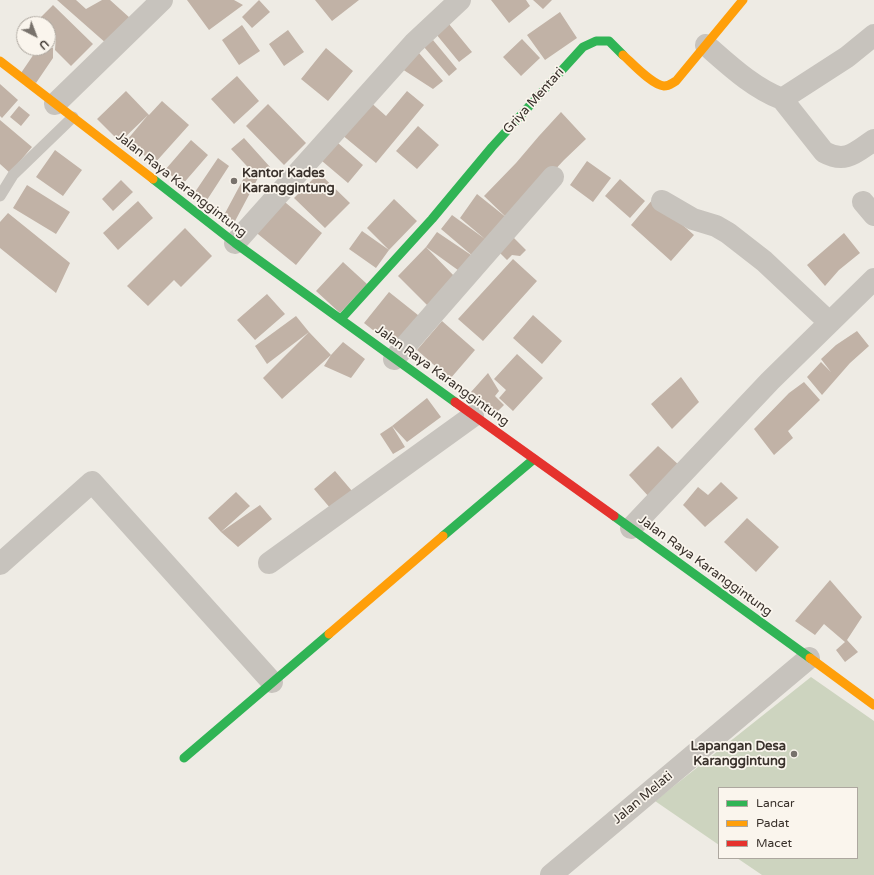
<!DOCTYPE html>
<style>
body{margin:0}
#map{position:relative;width:874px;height:875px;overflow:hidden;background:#eeebe4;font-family:"Varela Round",sans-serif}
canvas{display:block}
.legend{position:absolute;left:718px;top:787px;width:140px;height:72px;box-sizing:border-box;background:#faf5ed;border:1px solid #ada79f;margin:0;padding:5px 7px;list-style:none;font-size:12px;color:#39312b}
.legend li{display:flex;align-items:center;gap:8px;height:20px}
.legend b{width:20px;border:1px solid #ada79f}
.north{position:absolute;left:16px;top:16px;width:40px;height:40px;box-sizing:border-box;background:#faf5ed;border:1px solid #ada79f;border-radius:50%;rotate:138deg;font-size:11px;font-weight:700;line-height:16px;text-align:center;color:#39312b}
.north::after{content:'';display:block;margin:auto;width:14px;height:18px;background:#78726c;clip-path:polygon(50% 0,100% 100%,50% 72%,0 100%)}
</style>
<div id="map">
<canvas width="874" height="875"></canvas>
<ul class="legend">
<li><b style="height:5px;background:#30b455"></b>Lancar</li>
<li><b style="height:5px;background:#ff9f0a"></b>Padat</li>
<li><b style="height:5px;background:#e5322d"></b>Macet</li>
</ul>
<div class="north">U</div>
</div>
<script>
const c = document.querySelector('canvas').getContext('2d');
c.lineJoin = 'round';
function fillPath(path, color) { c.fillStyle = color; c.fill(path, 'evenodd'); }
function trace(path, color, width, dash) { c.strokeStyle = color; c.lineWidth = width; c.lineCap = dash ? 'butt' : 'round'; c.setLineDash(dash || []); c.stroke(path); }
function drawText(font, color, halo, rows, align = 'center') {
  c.font = font + ' "Varela Round",sans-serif'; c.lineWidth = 3.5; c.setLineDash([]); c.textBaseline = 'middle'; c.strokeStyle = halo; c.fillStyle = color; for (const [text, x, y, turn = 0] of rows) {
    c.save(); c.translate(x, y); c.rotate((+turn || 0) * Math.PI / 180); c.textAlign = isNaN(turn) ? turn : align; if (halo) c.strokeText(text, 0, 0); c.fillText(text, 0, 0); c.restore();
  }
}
const green = new Path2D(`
 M811 677 874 721V875H762L737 858H857V788H719V845L655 801Z`);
const building = new Path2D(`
 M57 0H76L86 9 102 0H110L130 18 107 44Z
 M187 0H234L243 5 209 30Z
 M259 0 270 12 252 28 242 17Z
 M315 0H359L332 21Z
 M491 0H526L530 6 509 23Z
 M533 0H552L543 9Z
 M53 5 93 44 71 66 55 50 56 35 48 30V24H44L39 19Z
 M560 12 577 38 545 60 527 35Z
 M449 24 472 52 459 62 436 34Z
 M242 25 260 51 239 65 222 40Z
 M288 30 304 52 284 66 269 44Z
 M522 39 540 58 521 76 503 57Z
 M433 40 457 69 449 76 424 47Z
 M38 48H53V58L36 83 21 73Z
 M326 48 353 71 328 101 301 79Z
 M419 53 443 81 433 89 402 69Z
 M237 76 259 101 234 124 211 99Z
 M0 84 18 100 2 118 0 116Z
 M126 91 149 115 162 101 189 125 154 164 127 140 148 115 120 142 97 119Z
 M407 91 424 105 376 163 341 134 368 100 386 116Z
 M268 104 306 143 284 165 246 126Z
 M19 106 30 115 21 126 10 117Z
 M561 112 586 139 564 160 474 257 441 229 452 215 485 239 460 218 477 194 507 218 484 196 516 163 539 136Z
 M0 120 32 147 10 173 0 164Z
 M418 126 439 145 417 169 396 151Z
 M244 138 270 167 258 178 234 223 223 217 246 174 258 178 231 149Z
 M191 140 208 155 182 185 165 170Z
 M338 143 363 165 348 183 322 161Z
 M55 150 82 170 63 196 36 177Z
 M218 158 229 166 207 200 195 192Z
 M587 161 611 178 593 202 570 185Z
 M319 173 350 203 325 228 294 198Z
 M620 179 645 201 630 218 605 196Z
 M121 180 133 192 113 211 102 199Z
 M27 185 70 212 56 234 13 208Z
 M280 198 322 233 296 265 253 230Z
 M394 199 417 221 389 250 367 228Z
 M653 199 694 235 671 261 631 225Z
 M138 201 153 218 118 250 103 233Z
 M8 213 70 263 56 293 0 248V222Z
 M185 228 212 256 181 287 174 280 148 306 127 286Z
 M362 231 389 250 376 268 349 249Z
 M437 232 474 257 462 273 426 247Z
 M844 233 860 253 839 270 825 286 807 265Z
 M512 236 526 250 520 256 512 255 507 260 497 250Z
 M426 247 456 278 428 306 398 276Z
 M513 259 537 281 483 341 458 319Z
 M343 262 367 284 340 313 316 291Z
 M389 292 423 319 398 350 364 323Z
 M267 294 285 314 255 340 237 320Z
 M533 315 562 341 542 364 513 338Z
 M296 316 309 332 267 364 255 346Z
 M442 321 475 350 450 379 417 350Z
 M857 331 869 346 850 363 822 395 807 377 821 362 831 372 821 359 836 345Z
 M309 332 331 355 343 342 365 359 351 378 324 366 331 355 282 399 263 378Z
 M517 354 543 378 513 411 499 398 506 390 494 379Z
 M488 373 499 391 495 396 504 405 495 414 471 392Z
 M681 377 699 402 672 429 651 404Z
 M804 382 820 400 788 431 793 438 774 455 754 429 789 393Z
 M427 398 441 417 407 442 392 426Z
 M392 426 405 447 393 454 380 434Z
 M658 446 680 466 650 498 629 475Z
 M335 471 352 491 331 509 314 489Z
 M721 482 738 498 705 527 683 505 698 487 708 495Z
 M236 492 250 506 221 532 260 505 272 519 238 547 221 532 208 518Z
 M747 518 779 547 756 572 724 542Z
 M830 580 862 617 847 640 858 652 845 662 836 650 845 642 824 624 815 635 795 621Z`);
const lane = new Path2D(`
 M0 196 13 175 73 117`);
const street = new Path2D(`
 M706 45C729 65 753 88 782 99L847 57 874 35
 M782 99 824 152C846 164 856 152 874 140
 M55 104 162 0
 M662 201 693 219 716 226 728 233 764 261 829 322
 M863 202 874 215
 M235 243 414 43 460 0
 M394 359 553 177
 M631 528 770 381 874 279
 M269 563 473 416
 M0 564 92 482 272 682
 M551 875 809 658`);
const fast = new Path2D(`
 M153 179 235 243 455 402
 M341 319 432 219 492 147 583 47 596 41H609L623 55
 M614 516 810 658
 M443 536 534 459
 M184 758 329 634`);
const slow = new Path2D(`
 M623 55C632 63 652 85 664 86 669 86 672 83 676 81L743 0
 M0 61 153 179
 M329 634 443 536
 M810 658 874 705`);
const jam = new Path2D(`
 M455 402 614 516`);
const markers = [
 [234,181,4,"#78726c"],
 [794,754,4,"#78726c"]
];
const streetNames = [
 ["Griya Mentari",534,101,-48],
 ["Jalan Raya Karanggintung",181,185,38],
 ["Jalan Raya Karanggintung",442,376,36],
 ["Jalan Raya Karanggintung",705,566,36],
 ["Jalan Melati",643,798,-40]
];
const poiNames = [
 ["Kantor Kades",242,174],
 ["Karanggintung",242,189],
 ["Lapangan Desa",786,747,"right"],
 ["Karanggintung",786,762,"right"]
];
fillPath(green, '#cdd4bf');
fillPath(building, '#c1b2a6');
trace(lane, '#c7c3bd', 11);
trace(street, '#c7c3bd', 22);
trace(fast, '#30b455', 9);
trace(slow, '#ff9f0a', 9);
trace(jam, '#e5322d', 9);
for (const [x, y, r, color] of markers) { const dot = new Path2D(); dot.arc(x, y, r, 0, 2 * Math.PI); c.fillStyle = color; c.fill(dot); trace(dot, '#faf5ed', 1.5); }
drawText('13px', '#39312b', '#faf5ed', streetNames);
drawText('bold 13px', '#39312b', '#faf5ed', poiNames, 'left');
</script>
